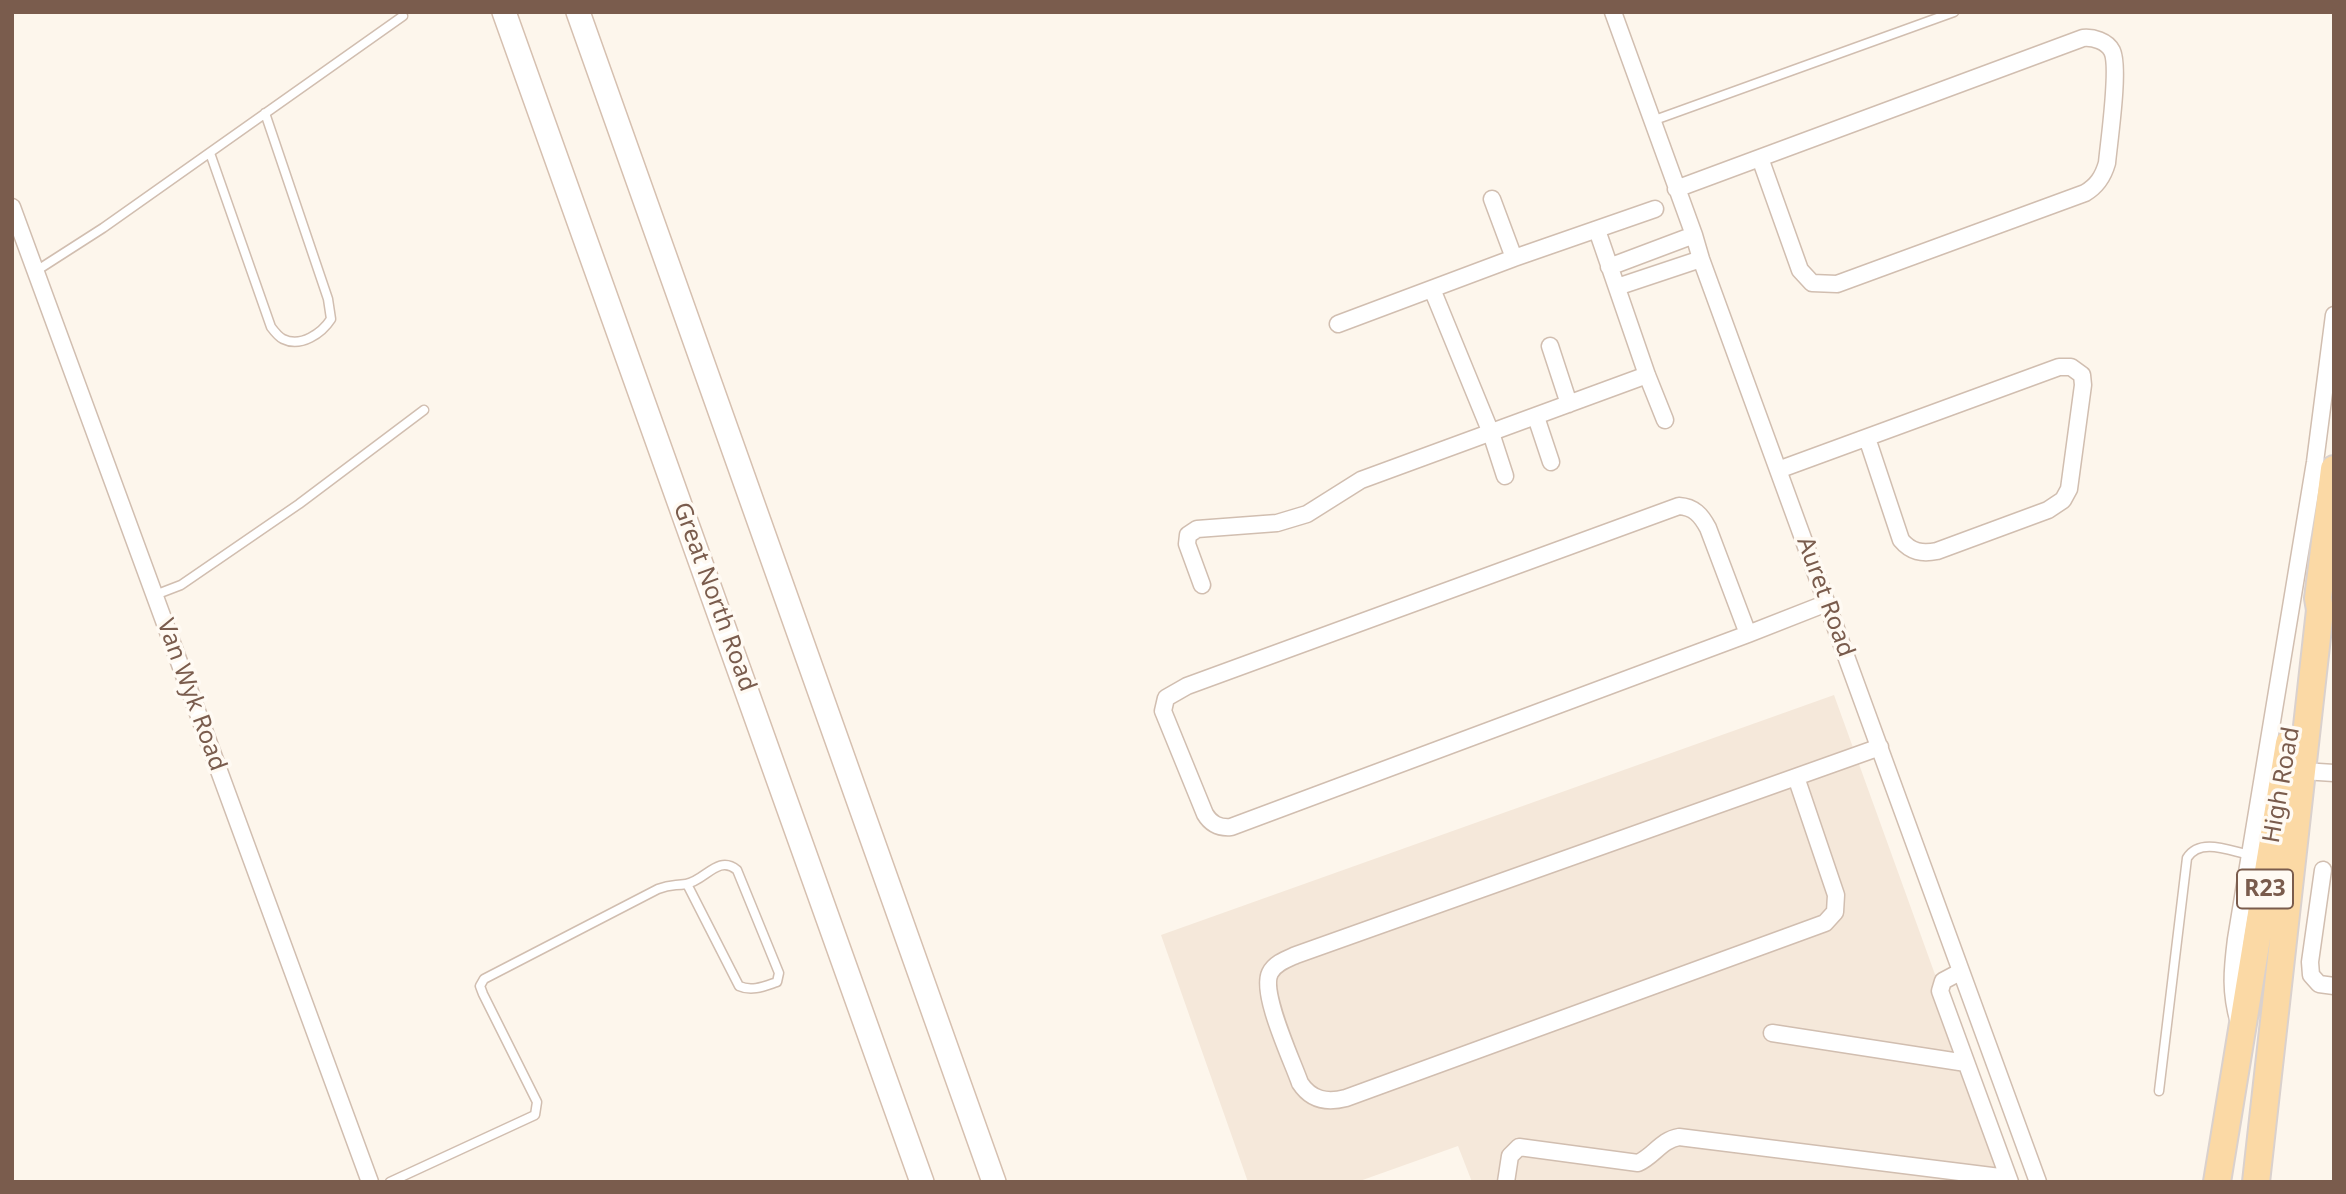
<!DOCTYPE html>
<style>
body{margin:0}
#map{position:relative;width:2346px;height:1194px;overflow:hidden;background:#fdf6ec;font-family:"Noto Sans",sans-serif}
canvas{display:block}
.frame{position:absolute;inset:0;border:14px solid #7a5c4d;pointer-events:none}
</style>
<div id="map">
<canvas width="2346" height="1194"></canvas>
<div class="frame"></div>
</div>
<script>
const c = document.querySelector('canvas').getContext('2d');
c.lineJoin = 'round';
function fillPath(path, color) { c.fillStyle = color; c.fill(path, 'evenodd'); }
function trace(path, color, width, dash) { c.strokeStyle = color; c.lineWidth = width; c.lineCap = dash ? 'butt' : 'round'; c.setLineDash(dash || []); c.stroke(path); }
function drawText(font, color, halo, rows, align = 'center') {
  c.font = font + ' "Noto Sans",sans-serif'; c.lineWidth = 7; c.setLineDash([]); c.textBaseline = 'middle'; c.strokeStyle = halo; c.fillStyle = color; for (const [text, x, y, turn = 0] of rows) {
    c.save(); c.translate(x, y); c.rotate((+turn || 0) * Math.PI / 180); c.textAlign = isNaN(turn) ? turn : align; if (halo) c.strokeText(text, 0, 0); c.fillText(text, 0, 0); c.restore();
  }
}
const residential = new Path2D(`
 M1834 695 2010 1182H1472L1458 1146 1357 1182H1248L1161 935Z`);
const lane = new Path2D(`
 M1652 121 1954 12
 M210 153 271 327C274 331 279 337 283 339 301 348 322 333 331 319L328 299 265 113
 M36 271 103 228 403 16
 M155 595 181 585 299 504 424 410
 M2159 1091 2187 858C2200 837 2230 851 2250 855
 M390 1182 535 1115 537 1102 483 994 480 986 484 979 658 889C671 884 674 886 686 884 705 881 718 854 737 870L779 973 777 982C765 986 752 992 739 986L687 884`);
const street = new Path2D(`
 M1613 12 1694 235 1701 259 2038 1182
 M1676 189 2083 38C2093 37 2107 41 2112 51 2120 67 2109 141 2107 163 2103 177 2097 186 2085 193L1837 284 1812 283 1800 270 1760 158
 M1492 199 1514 258
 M12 207 370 1182
 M1597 230 1647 375 1665 420
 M1609 267 1694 235
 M1617 287 1701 259
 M1432 289 1491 433 1505 476
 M1338 324 1514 258 1655 209
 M1550 346 1569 404
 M1536 417 1551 462
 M1778 470 2059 367H2071L2082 375 2083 385 2069 489 2063 500 2048 510 1937 551C1922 554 1911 552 1901 540L1867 438
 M1202 585 1187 544 1188 535 1197 529 1277 523 1307 514 1361 480 1647 375
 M1748 634 1708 528C1701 515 1694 507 1679 506L1187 686 1166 698 1163 711 1205 814C1211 824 1219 828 1231 827L1748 634 1827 603
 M2303 771 2334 773
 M1796 777 1836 895 1835 912 1825 923 1346 1098C1327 1103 1311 1100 1300 1083 1292 1060 1260 993 1270 973 1275 963 1287 959 1296 955L1880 747
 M2323 870 2310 962 2311 975 2319 984 2334 986
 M1960 972 1943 981 1940 991 2010 1182
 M2239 1023C2230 992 2232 971 2236 939L2315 462 2334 315
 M1772 1033 1966 1063
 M1506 1182 1510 1156 1519 1147 1638 1163C1654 1156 1661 1140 1679 1137L2008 1178`);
const secondary = new Path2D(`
 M504 12 922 1182
 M578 12 994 1182`);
const primary = new Path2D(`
 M2217 1182 2289 743
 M2256 1182 2320 610 2318 598 2334 469`);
const shields = [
 [2265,889,56]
];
const shieldNames = [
 ["R23",2265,889]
];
const streetNames = [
 ["Great North Road",714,597,70],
 ["Auret Road",1825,597,70],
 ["Van Wyk Road",191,695,70],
 ["High Road",2282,785,-80]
];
fillPath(residential, '#f5e8da');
trace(lane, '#d1beb0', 11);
trace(street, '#d1beb0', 19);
trace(secondary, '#d6c0b0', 26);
trace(primary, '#dad1cd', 30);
trace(lane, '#fff', 8);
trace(street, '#fff', 16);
trace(secondary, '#fff', 23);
trace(primary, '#fbd9a5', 26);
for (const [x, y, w] of shields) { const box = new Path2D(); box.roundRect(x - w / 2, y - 19.5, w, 39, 5); c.fillStyle = '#fffaf3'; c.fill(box); trace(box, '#7a5c4d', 2); }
drawText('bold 23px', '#7a5c4d', null, shieldNames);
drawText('24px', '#7a5c4d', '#fffaf3', streetNames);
</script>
